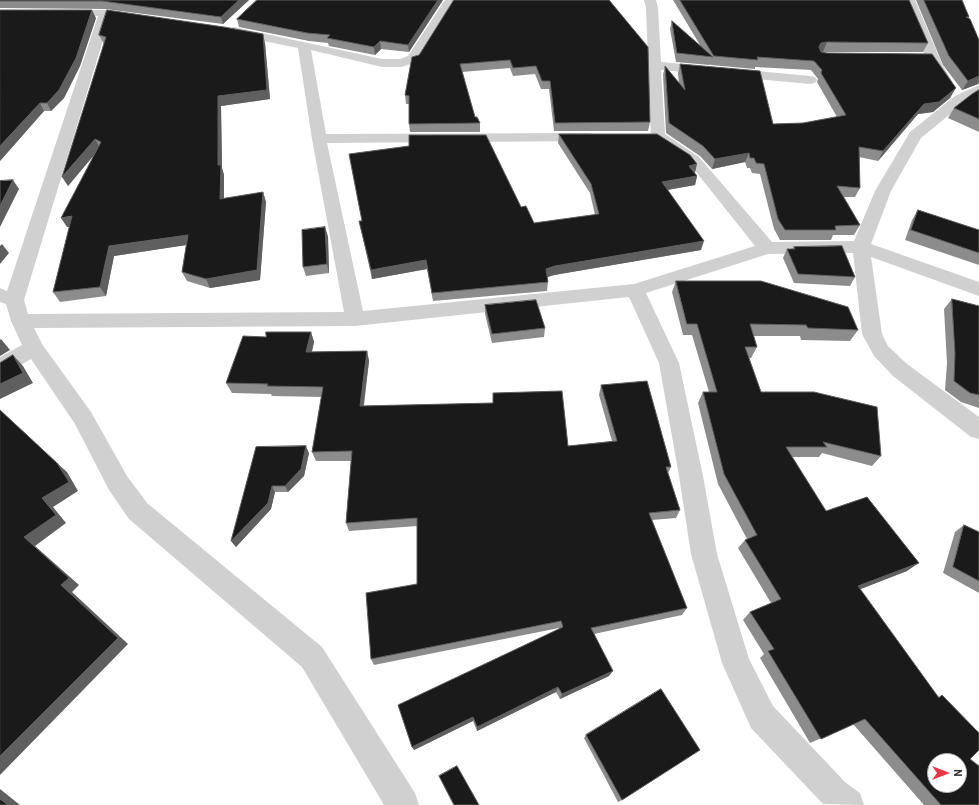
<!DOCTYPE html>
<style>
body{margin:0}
#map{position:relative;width:979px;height:805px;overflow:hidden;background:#fff;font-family:Barlow,sans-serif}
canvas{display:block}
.north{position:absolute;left:927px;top:753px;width:40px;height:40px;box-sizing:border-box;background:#fff;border:1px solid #adadad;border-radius:50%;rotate:90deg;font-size:11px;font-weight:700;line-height:16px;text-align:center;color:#333}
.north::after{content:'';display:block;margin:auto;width:14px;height:18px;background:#e63946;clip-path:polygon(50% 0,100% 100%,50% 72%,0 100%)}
</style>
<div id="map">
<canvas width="979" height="805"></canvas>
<div class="north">N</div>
</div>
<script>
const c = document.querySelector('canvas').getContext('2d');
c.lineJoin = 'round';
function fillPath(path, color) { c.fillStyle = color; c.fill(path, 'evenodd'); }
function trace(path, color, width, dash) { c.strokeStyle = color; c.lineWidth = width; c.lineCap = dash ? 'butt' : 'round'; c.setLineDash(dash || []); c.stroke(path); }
const street = new Path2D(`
 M445 0H457L418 62 401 67H382L311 50 326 134 589 133 594 134 596 137 594 140 589 141 327 143 363 311 634 284 755 246 689 163 653 139 651 136 646 8 644 0H656L658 8 661 62 810 76 815 77 817 80 815 83 810 84 661 70 665 134 699 157 772 242 854 241 875 191 910 132 955 96 979 85V94L965 102 921 138 891 191 871 244 979 282V296L871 257 882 334 888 346 907 364 979 417V439L971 437 893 376 874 356 862 334 853 253 768 254 646 293 679 363 703 476 717 554 749 659 773 706 845 782 860 793 864 805 823 804 751 728 722 663 691 554 679 476 659 363 629 297 355 326 34 328 42 344 91 412 127 476 147 503 322 647 415 793 419 805H384L302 667 129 519 109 490 75 424 31 359 7 373 0 375V357L22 345 11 321 6 304 0 302V288L7 291 98 16 63 15 59 14 57 12 59 10H105L136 14 140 16 142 18 140 20 136 22 110 17 24 300 28 314 344 312 312 139 298 48 234 35 230 34 228 31 230 28 234 27 382 59H400L408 56Z
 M903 0H915L943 66 952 81 950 84H940L929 66Z`);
const wall = new Path2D(`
 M0 0H249L223 24 105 9 0 8Z
 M443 0 409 52 381 49 375 55 329 46 328 43 309 41 239 27 237 19Z
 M454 0 650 122 648 131H554L549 89H541L535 74 513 76 510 68 462 72 475 117 480 123V132H410L409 124V104H406L405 95 419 55Z
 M673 0H909L928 43 923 52H821L950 98 933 112 918 114 878 161 859 157 860 188 855 197H844L860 225 854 235H833L831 240H780L774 229 760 174 752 173 750 168H747L745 162 712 169 700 156 666 133 663 75 665 66 679 84 678 73 680 64 773 124 803 123 837 117 817 82 818 79 811 70 755 67V69L711 65V64L710 65 676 62 670 29 672 21 700 45Z
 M916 0H962L969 17V18L979 40V84H978L962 90 943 65Z
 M96 18 80 66 64 98 51 111H44L0 161Z
 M99 35 265 43 270 99 221 106 222 168 224 175V199L263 192 266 202 260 280 210 288 187 281 182 272 186 245 114 256 106 296 60 302 53 292 69 227H67L93 156 68 186 104 44Z
 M979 90V132L948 118 954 108Z
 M559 134 695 173 697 176 695 185 668 190 701 250 554 275 547 277 548 282 547 291 433 301 427 269 372 279 359 221 521 207 534 223 595 215 590 193 558 143Z
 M918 210 979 230V265L905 240 912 220Z
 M325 227 328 237 329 273 306 276 303 267Z
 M794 247 855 277 850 286 794 283 783 258 787 249H792Z
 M676 281 858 330 850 341 801 340 800 336H753L757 347 751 358H749L761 392 881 456 872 466 822 453 819 457H792L826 511 907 571 860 589 938 697 942 695 970 759 979 805H924L853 724 810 743 760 658 764 654 743 620 750 612 771 603 738 548 745 540 747 539 718 484 698 403 703 392H709L692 335H683L672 292Z
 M952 299 979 306V408L961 402 945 390 947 363 944 309Z
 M485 305 545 328 544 337 492 343 485 314Z
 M311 332 314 342 312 352 367 351 369 361 364 406 493 403V393L568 446 612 441 599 395 601 385 671 467 668 473 680 510 676 518 652 520 687 608 682 615 594 634 609 676 560 699 556 692 477 731 473 721 414 750 412 747 560 628H559L374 665 371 659 417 584V526L349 531 346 523 351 461H316L312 452 322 397 272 396 271 394 232 393 226 383 266 337Z
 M256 447 309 453 304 476 288 492H275L271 509 236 547 231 541Z
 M964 525 979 532V593L943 573 955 532Z
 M586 735 622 800 618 802 584 738Z`);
const shadedWall = new Path2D(`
 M239 0H249L223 24 221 17Z
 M438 0H443L409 52 408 45Z
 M92 10 96 18 80 66 64 98 51 111 47 103Z
 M263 34 265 43 270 99 221 106 222 168 224 175V209L220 199 218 165V96Z
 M380 41 381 49 375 55 374 47Z
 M827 42 823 52 818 53 821 43Z
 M979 76 978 84 962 90 968 81Z
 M956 88 950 98 933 112 918 114 878 161 883 151 924 104Z
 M40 103 44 111 0 161V146Z
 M95 139 100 148 68 186 62 177Z
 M749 153 745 162 712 169 715 159Z
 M697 164 695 173 689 166Z
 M697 176 695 185 660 191 662 182Z
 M13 180 19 189 0 227V206Z
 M263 192 266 202 260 280 210 288 206 279Z
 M72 216 78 226 67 227 61 218Z
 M325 227 328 237 329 273 327 264Z
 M188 235 193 244 114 256 106 296 100 287 109 246Z
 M704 241 701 250 554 275 545 278 546 269 555 266Z
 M2 244 9 253 0 264V246Z
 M426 260 427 269 372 279 371 270Z
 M311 332 314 342 309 362 306 352Z
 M1 339 10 350 0 356V340Z
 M367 351 369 361 362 416 360 406Z
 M13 355 23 366 33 383 0 399V384Z
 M306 446 309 453 304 476 288 492 285 486Z
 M57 463 67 472 78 491 53 507 66 523 35 546 79 585 72 592 128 644 0 775V756L61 585 24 537 42 498Z
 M272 486 275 492 271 509 236 547 231 541Z
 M919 563 907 571 848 594 858 586Z
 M613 671 609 676 560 699 562 694Z
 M558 687 556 692 477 731V727Z
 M473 717V721L414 750 412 747Z
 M0 789 20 805H8L0 799Z`);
const building = new Path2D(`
 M0 0H239L221 17 102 1H0Z
 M257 0H438L408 45 380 41 374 47 327 38 330 35 307 33 237 19Z
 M454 0H609L648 47 650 122 555 123 550 81H542L536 66 513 68 510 60 460 64 475 117H477L480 123 409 124V96L405 95 412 57 419 55Z
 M680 0H909L928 43 827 42 821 43 819 47 821 52 827 53 932 54 956 88 939 102 924 104 883 151 859 147 860 188 837 186 860 225 835 226 836 230H785L778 219 764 164 756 163 754 158H750L749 153 715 159 703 146 669 123 665 66 685 90 680 64 760 71 773 124 803 123 846 115 821 73 822 70 814 61 757 57 758 60 714 56Z
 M924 0H962L969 17H966L970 19 979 40V76L968 81 949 56Z
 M0 10H92L76 58 59 90 47 103H40L0 146Z
 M107 10 224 27 263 34 267 90 218 96V165H221L220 199 263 192 257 270 206 279 182 272 188 235 109 246 100 287 53 292 72 216 61 218 101 142 95 139 62 177 106 37 99 35Z
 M672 21 713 57 677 53Z
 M979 90V119L954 108 972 94Z
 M559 134H657L690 155 697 164 689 166 697 176 662 182 704 241 555 266 546 269 548 282 432 293 426 260 371 270 359 221H362L349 154 409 146V135H486L521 207 526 206 534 223 599 214 591 184Z
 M13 180 0 206V181Z
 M918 210 979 230V253L911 230Z
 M325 227 327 264 303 267 302 230Z
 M842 246 855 277 798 274 787 249H795L794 247Z
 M676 281H761L848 307 858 330 808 328 806 325 750 324 757 347H745L761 392H814L877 407 881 456 823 442 827 447H786L826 511 867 497 919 563 858 586 939 698 942 695 979 733V750L970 759 979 766V805H941L865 719 821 739 768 651 774 649 750 612 781 599 745 540 757 535 724 474 703 392H717L697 324H687ZM935 761H959V785H935Z
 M952 299 979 306V395L970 393 954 381 955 354Z
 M536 300 545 328 492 334 485 305Z
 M266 332H311L306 352 367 351 360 406 493 403V393L562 391 568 446 617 441 601 385 647 381 671 467H666L680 510 649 513 687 608 591 628 613 671 562 694 558 687 477 727 473 717 412 747 398 705 563 627 561 621 371 659 366 593 417 584V518L346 523 352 451 312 452 323 387 267 386 268 384 226 383 243 336 266 337Z
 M13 355 23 373 0 384V363Z
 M0 410 57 463 69 482 42 498 56 515 24 537 69 578 61 585 118 638 0 756Z
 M306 446 301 469 285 486H272L268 503 231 541 256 447Z
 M964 525 979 532V581L953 567Z
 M661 689 700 750 622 800 586 735Z
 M457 766 479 805H454L439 776Z
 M0 799 8 805H0Z`);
fillPath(street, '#d0d0d0');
fillPath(wall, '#8c8c8c');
fillPath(shadedWall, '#5f5f5f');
fillPath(building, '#1a1a1a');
trace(building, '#5f5f5f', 1);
</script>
